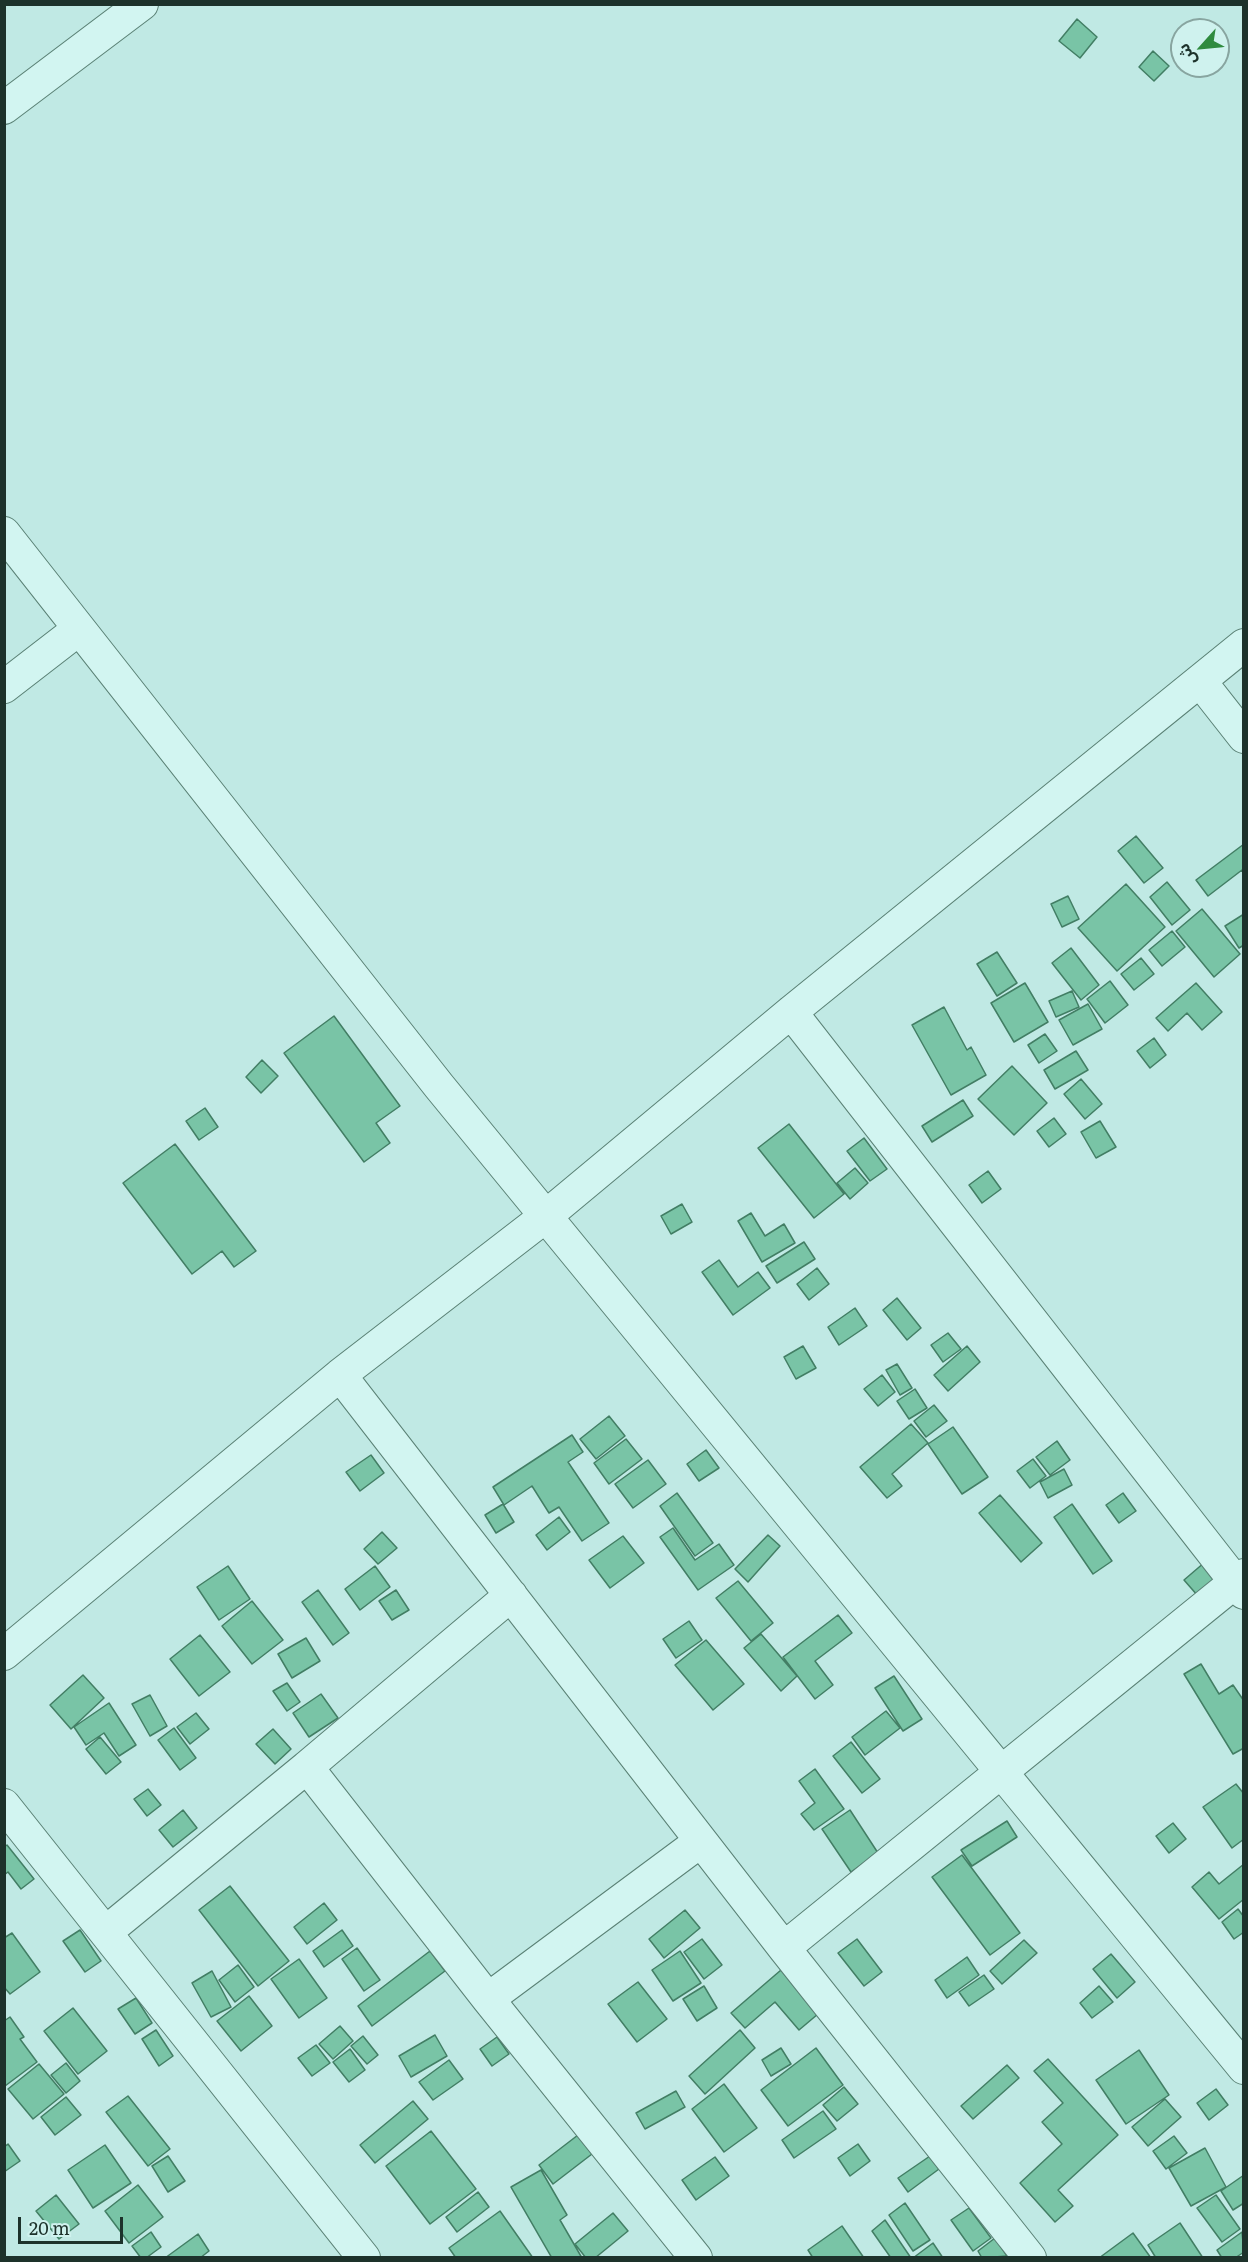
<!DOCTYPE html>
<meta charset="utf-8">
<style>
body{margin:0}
#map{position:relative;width:1248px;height:2262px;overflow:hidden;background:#c0e9e4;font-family:Literata,"Noto Sans Arabic",serif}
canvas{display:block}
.frame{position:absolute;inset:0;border:6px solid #1d322b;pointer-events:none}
.north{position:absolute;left:1170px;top:18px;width:60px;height:60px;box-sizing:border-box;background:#cff2ee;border:2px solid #88a5a0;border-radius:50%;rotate:243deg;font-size:16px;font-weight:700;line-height:24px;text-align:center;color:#1d322b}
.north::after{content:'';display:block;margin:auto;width:21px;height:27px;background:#2f8b3f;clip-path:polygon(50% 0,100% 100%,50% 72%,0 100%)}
.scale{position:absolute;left:18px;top:2217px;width:105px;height:27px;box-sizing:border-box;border:3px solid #1d322b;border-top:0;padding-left:8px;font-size:18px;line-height:21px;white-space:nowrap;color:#1d322b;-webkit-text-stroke:4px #cff2ee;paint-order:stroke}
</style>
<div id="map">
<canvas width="1248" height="2262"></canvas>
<div class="frame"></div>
<div class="north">ش</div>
<div class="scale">20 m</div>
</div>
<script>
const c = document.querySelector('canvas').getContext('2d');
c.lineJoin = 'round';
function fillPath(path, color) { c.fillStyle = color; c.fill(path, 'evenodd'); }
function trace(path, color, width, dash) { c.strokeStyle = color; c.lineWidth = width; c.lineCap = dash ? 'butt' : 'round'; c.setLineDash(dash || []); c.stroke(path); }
const building = new Path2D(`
 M1077 19 1097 37 1080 58 1059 41Z
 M1153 51 1169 66 1154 81 1139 67Z
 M1136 836 1163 868 1144 883 1118 851Z
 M1244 844V873L1242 870 1208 896 1196 880Z
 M1167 882 1190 910 1172 925 1150 897Z
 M1126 884 1165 927 1117 971 1078 928Z
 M1068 896 1079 919 1062 927 1051 904Z
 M1202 909 1240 954 1214 977 1176 931Z
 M1244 914V945L1239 948 1225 926Z
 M1172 931 1185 947 1162 966 1149 950Z
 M1071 948 1099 985 1081 1000 1052 963Z
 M997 952 1017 983 997 996 977 964Z
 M1141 958 1154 974 1134 990 1121 974Z
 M1110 981 1128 1005 1105 1023 1087 999Z
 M1025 983 1048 1022 1014 1042 991 1003Z
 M1196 983 1222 1012 1202 1030 1187 1013 1168 1031 1156 1018Z
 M1072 991 1079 1007 1056 1017 1049 1001Z
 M1088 1004 1102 1029 1073 1045 1059 1020Z
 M944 1007 967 1050 971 1047 986 1075 951 1095 912 1025Z
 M334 1016 400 1106 376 1123 390 1143 364 1162 284 1053Z
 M1045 1034 1057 1051 1039 1063 1028 1045Z
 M1154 1038 1166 1055 1150 1068 1137 1051Z
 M1076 1051 1088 1070 1055 1089 1044 1070Z
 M262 1060 278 1076 261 1093 246 1077Z
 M1012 1066 1047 1103 1014 1135 978 1099Z
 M1081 1079 1102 1104 1085 1119 1064 1094Z
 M963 1100 973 1116 932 1142 922 1126Z
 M205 1108 218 1127 199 1140 186 1121Z
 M1054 1118 1066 1134 1049 1147 1037 1131Z
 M1100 1121 1116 1147 1096 1158 1081 1132Z
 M789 1124 844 1194 814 1218 758 1148Z
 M864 1138 887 1169 870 1181 847 1151Z
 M175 1144 256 1251 234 1267 222 1251 192 1274 123 1183Z
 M855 1168 868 1183 850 1199 837 1183Z
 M988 1171 1001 1189 982 1203 969 1185Z
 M682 1204 692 1222 671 1234 661 1216Z
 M751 1213 765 1236 784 1224 795 1243 762 1262 738 1221Z
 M804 1242 815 1259 777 1283 766 1266Z
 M719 1260 738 1287 758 1272 770 1288 733 1315 702 1272Z
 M817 1268 829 1284 809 1300 797 1284Z
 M897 1298 921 1328 907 1340 883 1310Z
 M855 1308 867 1326 839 1345 828 1327Z
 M948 1333 961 1349 943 1362 931 1345Z
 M803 1346 816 1368 796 1379 784 1357Z
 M967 1346 980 1362 948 1391 934 1375Z
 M897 1364 912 1388 900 1395 886 1370Z
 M882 1375 895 1392 878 1406 864 1389Z
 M915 1389 927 1408 909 1419 897 1401Z
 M934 1405 947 1421 926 1437 914 1421Z
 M609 1416 625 1436 596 1459 580 1439Z
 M911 1424 928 1443 892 1474 902 1486 887 1498 860 1467Z
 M953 1427 988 1477 962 1494 928 1444Z
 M572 1435 583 1452 568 1462 609 1523 582 1541 559 1507 549 1513 532 1486 504 1505 493 1487Z
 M626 1439 642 1459 609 1484 594 1463Z
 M1057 1441 1070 1460 1050 1475 1036 1457Z
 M706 1450 719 1468 699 1481 687 1464Z
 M371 1455 384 1473 360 1491 346 1472Z
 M1033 1459 1046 1476 1030 1488 1017 1471Z
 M648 1460 666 1484 633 1508 615 1484Z
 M1064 1469 1072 1485 1048 1498 1040 1482Z
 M677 1493 713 1543 695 1556 660 1506Z
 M1123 1493 1136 1511 1119 1523 1106 1505Z
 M1000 1495 1042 1543 1021 1562 979 1513Z
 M503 1504 514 1522 496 1533 485 1515Z
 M1072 1504 1112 1561 1093 1574 1054 1517Z
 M559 1517 570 1532 547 1550 536 1535Z
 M673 1528 695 1560 719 1544 734 1565 698 1590 660 1537Z
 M382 1532 397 1548 378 1564 364 1549Z
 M768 1535 780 1546 748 1582 735 1569Z
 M623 1536 644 1563 610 1588 589 1560Z
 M1205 1562 1218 1579 1198 1596 1184 1580Z
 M228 1566 250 1599 219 1620 197 1587Z
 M375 1566 390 1587 360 1610 345 1589Z
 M738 1581 773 1623 751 1641 716 1598Z
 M318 1590 349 1633 333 1645 302 1602Z
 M396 1590 409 1610 392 1620 379 1601Z
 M252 1601 283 1640 252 1664 222 1626Z
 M838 1615 852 1633 815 1661 833 1685 815 1699 783 1657Z
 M689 1621 702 1640 676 1658 663 1639Z
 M761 1634 797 1676 781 1691 744 1648Z
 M200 1635 230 1672 199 1696 170 1659Z
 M306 1638 320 1661 292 1678 278 1654Z
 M706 1640 744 1684 713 1710 675 1665Z
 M1201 1664 1219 1694 1233 1685 1244 1701V1748L1233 1754 1184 1674Z
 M83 1675 104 1698 71 1729 50 1705Z
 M894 1676 922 1719 903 1731 875 1688Z
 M287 1683 300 1702 287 1711 273 1691Z
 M321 1694 338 1718 309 1737 293 1713Z
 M150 1695 167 1726 150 1736 132 1704Z
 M109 1703 136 1745 119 1756 104 1733 86 1745 74 1727Z
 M886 1711 900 1728 865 1755 852 1737Z
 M196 1713 209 1729 190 1744 177 1727Z
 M174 1728 196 1758 180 1770 158 1740Z
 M273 1729 291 1749 275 1764 256 1744Z
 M100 1737 121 1762 106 1774 86 1749Z
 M851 1742 880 1779 862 1793 833 1756Z
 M815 1769 844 1809 814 1830 801 1814 815 1803 799 1781Z
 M1236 1784 1244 1794V1839L1232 1848 1203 1807Z
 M148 1789 161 1805 147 1816 134 1799Z
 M183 1810 197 1828 173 1847 159 1830Z
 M850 1810 878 1853 851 1872 822 1829Z
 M1007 1821 1017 1837 972 1866 961 1850Z
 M1173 1823 1186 1839 1169 1853 1156 1836Z
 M7 1845 34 1879 21 1889 8 1872 4 1875V1847Z
 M962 1855 1020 1933 990 1955 932 1877Z
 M1244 1864V1899L1219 1919 1192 1887 1209 1872 1219 1884Z
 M230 1886 289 1961 258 1986 199 1910Z
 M324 1903 337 1920 307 1944 294 1927Z
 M1238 1909 1244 1917V1932L1234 1939 1222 1922Z
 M685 1910 700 1928 664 1958 649 1939Z
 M80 1930 101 1961 85 1972 63 1941Z
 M342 1930 353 1946 324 1967 313 1951Z
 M12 1933 40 1972 10 1994 4 1987V1938Z
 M702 1939 722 1965 704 1979 684 1952Z
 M857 1939 882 1972 864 1986 838 1953Z
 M1024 1940 1037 1953 1002 1984 990 1971Z
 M357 1948 380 1980 364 1991 342 1959Z
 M430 1951 445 1971 372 2026 358 2006Z
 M680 1951 701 1983 673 2001 652 1970Z
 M1111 1954 1135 1982 1117 1998 1093 1969Z
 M967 1957 979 1975 947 1998 935 1980Z
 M299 1959 327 1998 299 2018 271 1979Z
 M238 1965 254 1987 235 2002 219 1980Z
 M781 1970 818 2014 799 2030 775 2002 745 2028 731 2013Z
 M212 1971 231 2007 211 2017 192 1983Z
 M984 1975 994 1989 969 2006 959 1992Z
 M638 1982 667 2019 637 2042 608 2004Z
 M704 1986 717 2008 697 2021 683 1999Z
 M1099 1986 1113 2002 1092 2018 1080 2003Z
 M249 1996 272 2026 241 2051 217 2021Z
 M136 1998 152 2023 135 2034 118 2009Z
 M73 2008 107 2051 78 2074 44 2031Z
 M10 2017 24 2037 20 2039 37 2062 5 2086 4 2021Z
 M340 2026 353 2041 333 2059 319 2044Z
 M156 2030 173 2056 159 2066 142 2039Z
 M740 2030 755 2048 705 2094 689 2076Z
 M435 2035 447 2056 411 2077 399 2056Z
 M363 2036 378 2055 367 2064 351 2046Z
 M497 2037 509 2054 492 2066 480 2049Z
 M316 2045 330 2063 312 2076 298 2058Z
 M781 2048 791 2064 771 2076 762 2060Z
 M816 2048 843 2085 788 2126 761 2090Z
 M350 2049 365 2070 349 2082 333 2062Z
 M1139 2050 1169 2095 1126 2124 1096 2080Z
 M1048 2059 1118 2135 1058 2190 1073 2206 1055 2222 1020 2183 1062 2144 1042 2122 1063 2103 1034 2071Z
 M449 2060 463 2079 433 2100 419 2082Z
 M66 2063 80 2081 66 2093 51 2075Z
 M39 2064 64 2094 33 2119 8 2089Z
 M1007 2065 1019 2078 973 2119 961 2106Z
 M724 2084 757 2128 724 2152 692 2109Z
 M844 2087 858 2104 837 2121 823 2105Z
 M1216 2089 1228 2105 1209 2120 1197 2103Z
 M676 2091 685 2107 645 2129 636 2113Z
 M128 2096 170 2149 148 2166 106 2112Z
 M66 2097 81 2115 55 2135 41 2117Z
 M1165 2099 1181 2117 1148 2146 1132 2127Z
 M413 2101 428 2119 375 2163 360 2145Z
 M823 2111 836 2129 794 2158 782 2140Z
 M431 2131 476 2189 430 2224 386 2166Z
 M578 2135 592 2154 553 2184 539 2165Z
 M1174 2136 1187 2153 1166 2169 1153 2151Z
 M8 2144 20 2161 4 2172V2147Z
 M858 2144 870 2161 850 2176 838 2158Z
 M105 2145 131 2183 93 2208 68 2170Z
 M1205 2148 1226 2187 1191 2206 1169 2168Z
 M168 2156 185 2181 168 2192 152 2166Z
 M930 2156 939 2169 908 2192 898 2178Z
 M715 2157 729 2176 696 2200 682 2180Z
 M541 2170 567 2215 560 2220 582 2258H552L511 2187Z
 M1244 2175V2203L1233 2210 1221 2191Z
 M138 2185 163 2217 129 2243 105 2211Z
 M478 2192 489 2207 457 2232 446 2217Z
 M56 2195 79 2224 59 2239 36 2211Z
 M1216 2195 1240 2229 1222 2242 1197 2208Z
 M905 2203 930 2240 913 2251 889 2215Z
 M969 2208 991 2238 973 2251 951 2220Z
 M500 2211 533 2258H456L449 2248Z
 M613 2213 628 2231 595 2258H586L575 2244Z
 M885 2220 911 2258H891L872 2231Z
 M1180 2223 1203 2258H1156L1148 2245Z
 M842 2226 864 2258H813L808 2250Z
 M151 2232 161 2247 146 2258H141L132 2246Z
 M1242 2232 1244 2252 1235 2258H1222L1217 2250Z
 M1133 2233 1151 2258H1099Z
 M198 2234 209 2251 200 2258H165Z
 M995 2238 1007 2256 982 2258 978 2251Z
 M933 2243 943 2258H913Z`);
const minor = new Path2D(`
 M4 108 142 4
 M4 533 439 1086 1244 2068
 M1200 681 1244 737
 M4 687 79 629
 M791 1012 1244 1593
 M340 1375 784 1948 1030 2258
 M4 1654 340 1375 546 1216 791 1012 1244 645
 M307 1767 511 1595
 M4 1805 364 2258
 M106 1932 307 1767 488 1999 696 2258
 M784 1948 1244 1575
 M488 1999 701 1841`);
fillPath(building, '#79c4a6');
trace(building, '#427e64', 1.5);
trace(minor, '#5a8175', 34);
trace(minor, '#d2f5f1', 32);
</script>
